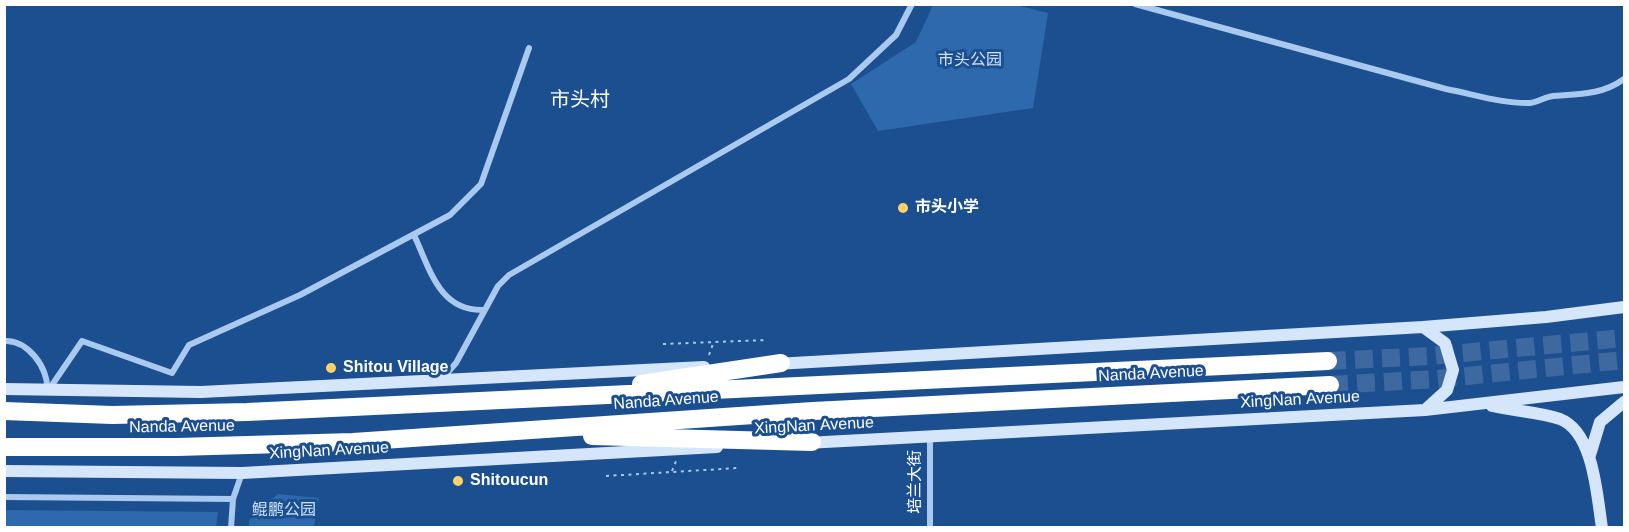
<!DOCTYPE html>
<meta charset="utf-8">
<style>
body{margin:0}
#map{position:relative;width:1629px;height:532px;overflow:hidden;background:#1b4f8f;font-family:Arial,sans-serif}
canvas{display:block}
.frame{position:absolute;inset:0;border:6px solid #fff;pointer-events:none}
</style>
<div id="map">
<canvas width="1629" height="532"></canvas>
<div class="frame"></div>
</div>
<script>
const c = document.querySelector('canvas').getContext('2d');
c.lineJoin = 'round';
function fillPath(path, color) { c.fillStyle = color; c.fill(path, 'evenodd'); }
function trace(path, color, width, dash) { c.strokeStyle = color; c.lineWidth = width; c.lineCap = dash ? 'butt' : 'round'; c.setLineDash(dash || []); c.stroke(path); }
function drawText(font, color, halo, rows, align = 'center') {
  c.font = font + ' Arial,"Noto Sans SC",sans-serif'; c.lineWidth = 6; c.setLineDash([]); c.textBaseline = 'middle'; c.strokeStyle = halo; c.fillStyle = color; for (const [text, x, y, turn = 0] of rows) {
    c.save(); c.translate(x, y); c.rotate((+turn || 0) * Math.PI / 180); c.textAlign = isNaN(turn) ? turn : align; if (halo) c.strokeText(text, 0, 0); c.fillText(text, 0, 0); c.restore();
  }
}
const green = new Path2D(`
 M933 5H1016L1048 13 1033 108 878 131 851 84 916 42Z
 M278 494 319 498 314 527H249V520Z
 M5 510 218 512 216 527 5 528Z`);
const highwayTunnel = new Path2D(`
 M1328 361 1430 356 1624 338
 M1330 385 1437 379 1624 360`);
const path = new Path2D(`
 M663 344 767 340
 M709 355 714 341
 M672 471 676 461
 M606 476 738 468`);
const street = new Path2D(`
 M1135 4 1446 89C1473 94 1503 104 1530 103 1538 102 1545 97 1553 96 1579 94 1602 95 1624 79
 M414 235C430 269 439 311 483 310
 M4 341C27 339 49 368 47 390
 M442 379 456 363 498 286 509 275 849 79 896 35 912 4
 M50 388 82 341 172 373 189 345 300 295 450 215 481 184 529 48
 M930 437V528
 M4 497 233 499 242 473
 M231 528 233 499`);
const secondary = new Path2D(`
 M1423 327 1445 343 1453 370 1447 390 1425 410
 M776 364 1423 327 1546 317 1624 307
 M4 389 201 392 704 367
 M1492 406C1514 411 1539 412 1560 419 1594 432 1597 497 1602 528
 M806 443 1425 410 1624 387
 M1590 455 1600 422 1624 402
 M4 471 242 473 717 447`);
const highway = new Path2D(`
 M641 384 781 363
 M4 411 112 415 247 412 1328 361
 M592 436 812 442
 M4 447H177L353 442 813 411 1330 385`);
const markers = [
 [903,208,6,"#ffd166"],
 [331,368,6,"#ffd166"],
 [458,481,6,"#ffd166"]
];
const parkNames = [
 ["市头公园",970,61],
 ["鲲鹏公园",284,511]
];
const poiNames = [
 ["市头小学",915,208],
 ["Shitou Village",343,368],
 ["Shitoucun",470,481]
];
const streetNames = [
 ["Nanda Avenue",1151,374,-3],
 ["XingNan Avenue",1300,400,-3],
 ["Nanda Avenue",666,401,-4],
 ["XingNan Avenue",814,426,-3],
 ["Nanda Avenue",182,427,-1],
 ["XingNan Avenue",329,451,-3],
 ["培兰大街",916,482,-90]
];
const quarterNames = [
 ["市头村",580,100]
];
fillPath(green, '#2e69ad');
trace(highwayTunnel, '#3d69a0', 18, [18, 9]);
trace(path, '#a9c9ee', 2, [3, 4.5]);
trace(street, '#a9c9ee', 6);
trace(secondary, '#d6e6fa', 12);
trace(highway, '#fff', 18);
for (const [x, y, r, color] of markers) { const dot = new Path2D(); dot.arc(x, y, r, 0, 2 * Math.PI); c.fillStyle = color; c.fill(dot); trace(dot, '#1b4f8f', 2); }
drawText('16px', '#cfe3fa', '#1b4f8f', parkNames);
drawText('bold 16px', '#fff', '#1b4f8f', poiNames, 'left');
drawText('16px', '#fff', '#1b4f8f', streetNames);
drawText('20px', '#fff', '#1b4f8f', quarterNames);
</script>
